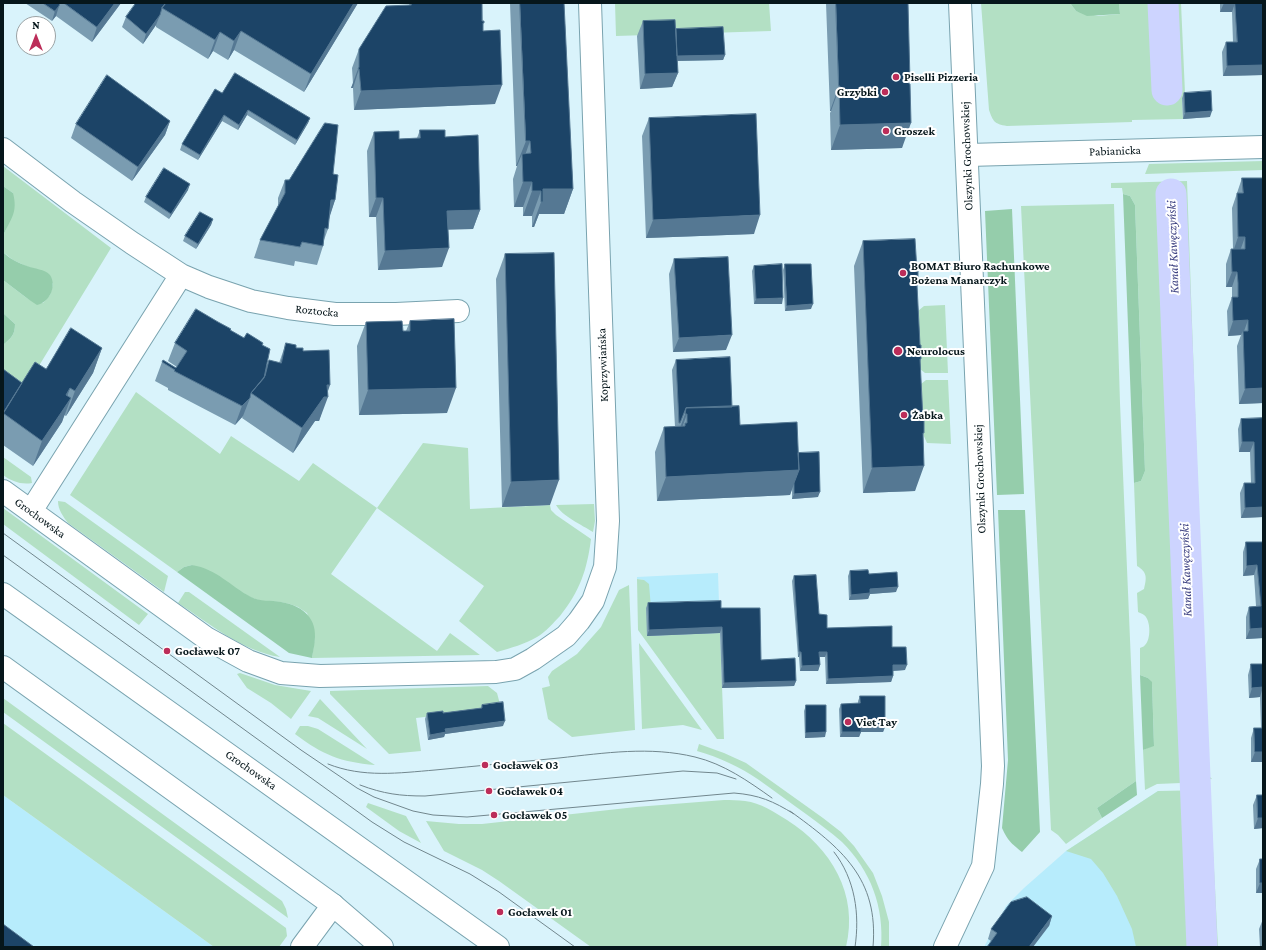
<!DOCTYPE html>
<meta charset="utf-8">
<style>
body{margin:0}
#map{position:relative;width:1266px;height:950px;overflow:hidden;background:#d9f3fb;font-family:"Crimson Pro",serif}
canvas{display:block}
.frame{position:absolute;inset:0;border:4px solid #06161b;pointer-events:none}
.north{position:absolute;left:16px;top:16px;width:40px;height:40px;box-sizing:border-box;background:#fff;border:1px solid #9ba2a4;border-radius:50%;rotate:0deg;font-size:11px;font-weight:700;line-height:16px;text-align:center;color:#06161b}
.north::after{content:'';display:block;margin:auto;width:14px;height:18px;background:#bc2d59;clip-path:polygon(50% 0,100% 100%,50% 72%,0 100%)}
</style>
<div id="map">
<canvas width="1266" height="950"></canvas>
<div class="frame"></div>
<div class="north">N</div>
</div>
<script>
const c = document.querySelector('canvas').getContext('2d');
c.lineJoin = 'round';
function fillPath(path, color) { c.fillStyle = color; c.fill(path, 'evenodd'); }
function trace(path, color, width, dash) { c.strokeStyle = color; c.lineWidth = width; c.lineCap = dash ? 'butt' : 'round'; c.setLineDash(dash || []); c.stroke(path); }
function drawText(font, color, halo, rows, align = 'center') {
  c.font = font + ' "Crimson Pro",serif'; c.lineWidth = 4; c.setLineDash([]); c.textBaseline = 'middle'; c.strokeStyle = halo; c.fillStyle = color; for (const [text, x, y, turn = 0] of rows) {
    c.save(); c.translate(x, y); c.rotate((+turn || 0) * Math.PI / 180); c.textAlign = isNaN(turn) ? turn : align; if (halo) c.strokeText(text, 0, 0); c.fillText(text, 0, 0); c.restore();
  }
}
const built = new Path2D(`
 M718 573 720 633 647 636 644 580 637 579V577Z
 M1158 791 1187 947H984L1006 906 1024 888 1066 851Z
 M3 795 214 947H3Z`);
const green = new Path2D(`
 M615 3H769L771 31 616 36Z
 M981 3H1070L1076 11 1098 16 1120 14 1119 3H1181L1185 93 1182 98 1183 119 1132 120V122L1007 126C994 124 993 121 989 110Z
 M1263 161V170L1145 174 1149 164Z
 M3 166 111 248 26 387 3 375V345C11 338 15 335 15 324L3 313V280L28 299 43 303 50 295 53 284 42 271 28 267 13 260 3 252V236L6 229 13 193 3 186Z
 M1187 181 1208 775 1212 779 1181 781V783L1157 784 1145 790 1143 750 1154 745 1152 683 1148 678 1140 675V648C1141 647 1144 647 1145 645 1151 640 1151 620 1144 615 1143 614 1140 613 1138 612L1137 593 1144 589C1147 577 1147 572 1137 566L1134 483 1141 481 1145 471 1135 205 1130 196 1123 194 1122 188H1111V183Z
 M1114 204 1120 403 1136 781 1097 808 1102 818 1066 844 1058 835 1051 830 1021 206Z
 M945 305 948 373H925L920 369 918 311 924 306Z
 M926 380H948L951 444 927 443 923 434 921 384Z
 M136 392 220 454 231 436 299 481 313 463 377 508 423 443 468 448 470 509 550 505 551 510 556 515 591 539C587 570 580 591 560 616 553 623 546 632 537 637 525 644 511 648 497 652L459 621 484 586 377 508 331 574 437 651 450 633 480 655 312 658 315 637 307 613 298 607 290 604 280 602 262 601 252 598 192 565 184 567 177 572 70 495Z
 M3 457 31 477 32 483C21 485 11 481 3 475Z
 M58 501 65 502 168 576 164 592 68 523C63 516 58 510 58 501Z
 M594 504 595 521 593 532C582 525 562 516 556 505Z
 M3 508 148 614 139 625 3 524Z
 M637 579 644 580 649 584 651 608 647 636 720 633 724 739H717L638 630Z
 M629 585 635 730 572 737 548 719 542 688 550 686 548 677 552 671 577 654 601 627 619 590Z
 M185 592H189L280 657C242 651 210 624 178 603Z
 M639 643 702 730 683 725 642 729Z
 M240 673 275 685 311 691 291 719 271 703 247 688 237 674Z
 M488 686 497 693 501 708 416 718 421 751 389 754 330 694V691Z
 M3 698 282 901 286 909 288 918 3 712Z
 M320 699 367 749 318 718 308 716Z
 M3 723 286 928 287 936 279 947H214L3 795Z
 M300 726H308L318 729 375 765C340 762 323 755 295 734Z
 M699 744 724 753 746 763 823 818 841 832 854 846 873 873 882 896 889 922V947H881C884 907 871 871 842 842 831 832 818 823 806 814 790 803 775 791 759 780 740 767 719 757 697 751Z
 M1210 790 1218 947H1136L1132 929 1117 896 1103 873 1091 859 1066 851 1158 791Z
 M724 800C731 800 738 800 745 801 761 803 774 812 787 820 831 848 859 894 846 947H591L499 881 482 870 444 851 426 821 459 824H482L636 807Z
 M368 803 406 816 421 843 399 831 366 807Z`);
const forest = new Path2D(`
 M1070 3H1119L1120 14 1087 16 1076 11Z
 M3 186 13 193C18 213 11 218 3 236Z
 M1123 194 1130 196 1135 205 1145 471 1141 481 1134 483Z
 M1012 209 1024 494 997 495 985 211Z
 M3 252C10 259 18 263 27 266 34 269 45 269 50 275 54 281 53 288 51 293 48 299 44 303 37 305L28 299 3 280Z
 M3 313 15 324C15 335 11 338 3 345Z
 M998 510H1025L1040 832 1022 852C1011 843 1008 841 1002 828L1008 760Z
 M192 565C217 569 230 586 251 597 260 602 271 600 281 602 300 605 316 616 315 637 315 644 313 651 312 658L289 653 177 572 184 567Z
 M1140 675 1148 678 1152 682 1154 746 1143 750Z
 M1136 781 1137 795 1102 818 1097 808Z`);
const canal = new Path2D(`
 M1163 3 1167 90
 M1171 194 1202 947`);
const street = new Path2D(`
 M3 149 73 202 132 243 181 275 209 287 251 301 288 308 335 314H396L458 311
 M968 155 1263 147
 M3 491 206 638 248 661 281 673 320 676 496 672 515 669 533 659 566 636 579 621 593 601 605 567 608 521 590 3
 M31 511 181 275
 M302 947 333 905
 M945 947 983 866 992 784 993 766 960 3`);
const secondary = new Path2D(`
 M3 594 498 947
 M3 667 333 905 382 947`);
const tram = new Path2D(`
 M3 533 301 750 357 788 374 797 413 811 433 815 467 817 734 793C759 795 773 801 794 814
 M3 555 372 822 404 842 470 874 499 892 575 947
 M328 764C363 778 399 773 435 770 477 766 518 762 559 758 605 753 650 746 695 757 724 764 748 781 772 798
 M360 785C384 794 400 796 425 796L683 771 717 773 736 779
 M790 811C841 848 879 878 873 947
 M834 852C855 879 860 914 855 947`);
const wall = new Path2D(`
 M25 3H121L92 42 56 16 52 21Z
 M136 3H358L304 92 234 50 228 60 213 51 208 59 156 27V25L143 44 122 27 126 17Z
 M410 3H482L483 31 495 104 354 110 353 88H351L353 84 352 68 359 49 409 5Z
 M510 3H564L573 189 564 214H539L534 227H532V216H523V207H514L513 179 517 166H516Z
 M826 3H908L909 84 902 148 831 150 830 113 831 111H830Z
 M1220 3H1263V75L1223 76 1222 52 1226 42H1233L1232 12H1220Z
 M643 21 676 29 725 55 723 60 677 61 678 73 672 87 640 89 637 36Z
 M222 93 310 118 308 123 295 145 247 115 238 130 222 121 198 160 180 150 182 144Z
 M1184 93 1210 117 1183 119 1182 98Z
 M649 118 754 234 646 238 642 136Z
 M170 121 165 135 132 181 71 138 76 124Z
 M420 130 445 137 480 210 473 229H448L442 267 378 270 376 217H369L367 151 374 132 399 139 417 138Z
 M333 174 335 200 329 217 328 229 324 240 323 246 317 265 295 261 294 266 254 258 260 240 278 206V198L285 180Z
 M1242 178 1263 403 1239 404 1237 346 1241 335 1228 336 1227 311 1232 297V287H1226V264L1231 249H1233L1232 208Z
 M188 190 169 219 144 202 146 197Z
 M213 219 211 225 196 249 183 241 185 236Z
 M863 241 917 288 920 345 921 359 920 362 923 435 915 491 863 493 854 266Z
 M505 254 550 505 502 507 496 279Z
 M674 259 726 350 673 352 669 274Z
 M785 264 811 309 785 311 783 270Z
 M754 266 782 304H754L752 271Z
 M410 321 447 413 359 415 357 346 366 322 403 331H406Z
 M230 330 244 338 263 345 266 367 269 360 279 363 286 343 303 351 328 392 319 421H315L293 453 242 418 243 416 235 425 168 390V388L155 381 162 362 176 368 177 367 168 361 175 343Z
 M102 348 93 373 66 416 64 415 62 422 33 466 3 445V369L22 383 46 369Z
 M676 360 732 407 740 425 798 453 818 497 792 499V489L790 495 657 501 655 452 664 427H675L672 370Z
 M1263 418V517L1241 518 1240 493 1244 483H1251L1250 452H1239L1238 429 1241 419Z
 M1246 542H1263V638L1246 639V617L1249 607 1256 606 1254 575 1243 576V552Z
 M850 571 869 574 896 592 870 594 868 599 849 600 848 576Z
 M794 576 819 614 827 628 892 647 905 670 893 671V676L891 682 826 684 825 657H819L820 665 818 671H800L799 657H798L792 581Z
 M648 603 721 608 761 660 796 681 794 686 722 688 720 633 647 636 646 608Z
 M1251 664H1263V762H1251V738L1254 728H1261L1260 697 1249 698 1248 675Z
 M860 696 885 727 883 732H861L859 737H840L839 709 841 704H858V701Z
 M482 705 503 726 445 734 444 737 428 740 425 719 427 713H443L481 708Z
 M806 705 825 737 805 738 804 711Z
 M1257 795H1263V828L1254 829 1253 805Z
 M1260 859H1263V893H1256V869Z
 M1052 916 1049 926 991 941 988 939 991 929Z
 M1263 919V947H1260L1259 929Z`);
const shadedWall = new Path2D(`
 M115 3H121L92 42 97 27Z
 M354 3H358L304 92 311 74Z
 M1224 3H1235L1232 12H1220Z
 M59 6 56 16 52 21 55 11Z
 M160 15 156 25 143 44 146 34Z
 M241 31 234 50 228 60 234 41Z
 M220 32 213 51 208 59 215 40Z
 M725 55 723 60 671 61 673 56Z
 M1263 65V75L1223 76 1227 66Z
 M358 69H359L353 88H351Z
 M678 73 672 87 640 89 645 74Z
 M502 85 495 104 354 110 361 91Z
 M839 86H840L831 111H830Z
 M248 110 247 115 238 130 239 125Z
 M1212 111 1210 117 1183 119 1185 113Z
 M224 115 222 121 198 160 200 155Z
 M310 118 308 123 295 145 297 140Z
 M170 121 165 135 132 181 138 167Z
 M911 123 902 148 831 150 840 125Z
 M526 141H530L522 164V154L517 166H516Z
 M523 182H532L523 207H514Z
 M190 184 188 190 169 219 171 214Z
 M543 189H573L564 214H539L534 227H532L541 202Z
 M532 191H541L532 216H523Z
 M376 198H383L376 217H369Z
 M331 200H335L329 219Z
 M480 210 473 229 440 230 447 211Z
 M760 215 754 234 646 238 653 220Z
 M213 219 211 225 196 249 198 244Z
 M1238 237H1245L1240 251 1233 252Z
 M449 248 442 267 378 270 385 251Z
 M1232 272H1237L1232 287H1226Z
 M783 298 782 304H754L756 299Z
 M813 304 811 309 785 311 787 306Z
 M1248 320 1243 334V331L1241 335 1228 336 1233 321Z
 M732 335 726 350 673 352 679 338Z
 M102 348 93 373 66 416 75 391Z
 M327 385H330L326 397H328L319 421H315L293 453 302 428Z
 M70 388 62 412 71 398 62 422 33 466 42 441 66 395Z
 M456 388 447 413 359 415 368 390Z
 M1263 388V403L1239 404 1245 389Z
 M250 398 243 416 235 425 242 406Z
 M685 414H687L678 439H676Z
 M1242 442H1254L1250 452H1239Z
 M924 466 915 491 863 493 872 468Z
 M799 470 790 495 657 501 666 477Z
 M559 480 550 505 502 507 511 482Z
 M820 492 818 497 792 499 794 494Z
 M1263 507V517L1241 518 1245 508Z
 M1257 565 1254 575 1243 576 1247 566Z
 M898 587 896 592 870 594 868 599 849 600 851 595 870 589Z
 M722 627 720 633 647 636 649 630Z
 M1263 628V638L1246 639 1250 629Z
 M799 652H801L799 657H798Z
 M819 652H827L825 657H817Z
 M820 665 818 671H800L802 666Z
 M893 665H907L905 670 891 671Z
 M893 676 891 682 826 684 828 679Z
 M796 681 794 686 722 688 724 683Z
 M1263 687 1260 697 1249 698 1252 688Z
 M505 721 503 726 445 734 444 737 428 740 430 735 445 729Z
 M861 727H885L883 732H861L859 737H840L842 732Z
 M826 732 825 737 805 738 806 733Z
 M1255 752H1263V762H1251Z
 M1258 818H1263V828L1254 829Z
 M1260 883H1263V893H1256Z
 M1052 916 1049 926 1033 947H1029Z`);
const building = new Path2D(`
 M43 3H60L59 6 55 11Z
 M64 3H115L97 27Z
 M136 3H166L162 8 160 15 146 34 126 17Z
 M166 3H354L311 74 241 31 234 41 220 32 215 40 162 8Z
 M411 3H482V21H484V23H483V31L500 30 502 85 361 91 359 69H358L359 67V49L386 6 411 5Z
 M520 3H564L573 189H543V202H541V191H532V182H523L522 154 531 153 530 141H526Z
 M836 3H908L910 81H909V84H910L911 123 840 125 839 88H840V86H839Z
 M1235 3H1263V65L1227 66 1226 42H1237Z
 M675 20 678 73 645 74 643 21Z
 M723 27 725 55 677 56 676 29Z
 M235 73 310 118 297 140 248 110 239 125 224 115 200 155 182 144 215 89 222 93Z
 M107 75 170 121 138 167 76 124Z
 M1211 91 1212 111 1185 113 1184 93Z
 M756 114 760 215 653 220 649 118Z
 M325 123 338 125 333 174 338 175 335 200H331L328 229 325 228 323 246 302 242 300 247 260 240 285 193V180H289Z
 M420 130H445V137L478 135 480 210 447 211 449 248 385 251 383 198H376L374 132 399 131V139L420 138Z
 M164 168 190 184 171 214 146 197Z
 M1242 178H1263V388L1245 389 1243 331H1248V320L1233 321 1232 297H1238V283L1237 272H1232L1231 249H1245V237H1238L1237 193H1243Z
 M200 212 213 219 198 244 185 236Z
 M915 239 917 271H918V285H917L920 345H921V359H920L923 420H924V433H923L924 466 872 468 863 241Z
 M554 253 559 480 511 482 505 254Z
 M728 257 732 335 679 338 674 259Z
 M782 264 783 298 756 299 754 266Z
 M785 264H811L813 304 787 306Z
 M196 309 218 322 231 329 230 330 244 338 247 333 263 343 262 345 270 349 264 378 251 393 250 398 242 406 174 371 175 370 162 362 163 360 176 368 187 351 175 343Z
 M454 319 456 388 368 390 366 322 402 321 403 331H410V321Z
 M71 328 102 348 75 391 70 388 66 395 71 398 42 441 3 413 35 362 46 369Z
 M286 343 296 345V348H303V351L329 350 330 385H327L328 397H324L302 428 251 393 265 376 269 360 281 363Z
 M730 357 732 407 686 408 680 423H679L676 360Z
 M3 369 22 383 3 414Z
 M739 406 740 425 797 422 799 470 666 477 664 427 685 426V423H687V414H685L686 408Z
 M1263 418V507L1245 508 1244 483H1255L1254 442H1242L1241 419Z
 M819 452 820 492 794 494V483L799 470 798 453Z
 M1246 542H1263V628L1250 629 1249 607 1261 606 1257 565 1247 566Z
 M868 570 869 574 897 572 898 587 870 589V593L851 595 850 571Z
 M816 575 819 614 827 615V628L892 626V647H906L907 665H893V676L828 679 827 652H819L820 665 802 666 801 652H799L794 576Z
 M721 601V608H760L761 660 795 658 796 681 724 683 722 627 649 630 648 603Z
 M1251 664H1263V687L1252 688Z
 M860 696H885V727H861V732H842L841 704 860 703Z
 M503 702 505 721 445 729 446 732 430 735 427 713 443 711V713L482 708V705Z
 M806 705H826V732L806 733Z
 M1254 728H1263V752H1255Z
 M1257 795H1263V818H1258Z
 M1260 859H1263V883H1260Z
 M1027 897 1052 916 1029 947H987L997 933 991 929 1011 902Z
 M3 924 34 947H3Z`);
const markers = [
 [896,77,4,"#bc2d59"],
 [885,92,4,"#bc2d59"],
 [886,131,4,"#bc2d59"],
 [903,273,4,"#bc2d59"],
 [898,351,5,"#bc2d59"],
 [904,415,4,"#bc2d59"],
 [167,651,4,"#bc2d59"],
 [848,722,4,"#bc2d59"],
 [485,765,4,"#bc2d59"],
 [489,791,4,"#bc2d59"],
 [494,815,4,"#bc2d59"],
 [500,912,4,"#bc2d59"]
];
const poiNames = [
 ["Piselli Pizzeria",904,77],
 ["Grzybki",877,92,"right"],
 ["Groszek",894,131],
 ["BOMAT Biuro Rachunkowe",911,266],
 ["Bożena Manarczyk",911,280],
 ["Neurolocus",907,351],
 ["Żabka",912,415],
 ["Gocławek 07",175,651],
 ["Viet Tay",856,722],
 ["Gocławek 03",493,765],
 ["Gocławek 04",497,791],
 ["Gocławek 05",502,815],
 ["Gocławek 01",508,912]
];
const streetNames = [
 ["Pabianicka",1115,151,-2],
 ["Olszynki Grochowskiej",967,156,-92],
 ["Roztocka",317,311,6],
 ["Koprzywiańska",603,365,-92],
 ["Olszynki Grochowskiej",980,479,-92],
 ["Grochowska",40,518,36],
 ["Grochowska",251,770,35]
];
const waterNames = [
 ["Kanał Kawęczyński",1173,247,-92],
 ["Kanał Kawęczyński",1186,570,-92]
];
fillPath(built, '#b7ecfc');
fillPath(green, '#b3e0c4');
fillPath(forest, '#95cdab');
trace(canal, '#cdd4ff', 31);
trace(street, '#79a3af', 24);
trace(secondary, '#79a3af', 24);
trace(street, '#fff', 22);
trace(secondary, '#fff', 22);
trace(tram, '#71868d', 1);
fillPath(wall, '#7a9cb1');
fillPath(shadedWall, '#557893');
fillPath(building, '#1c4467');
trace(building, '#557893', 1);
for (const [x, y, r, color] of markers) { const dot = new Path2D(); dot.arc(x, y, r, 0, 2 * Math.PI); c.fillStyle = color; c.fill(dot); trace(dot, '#fff', 1.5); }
drawText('bold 12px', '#06161b', '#fff', poiNames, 'left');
drawText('12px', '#06161b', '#fff', streetNames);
drawText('italic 13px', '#404484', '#fff', waterNames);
</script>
